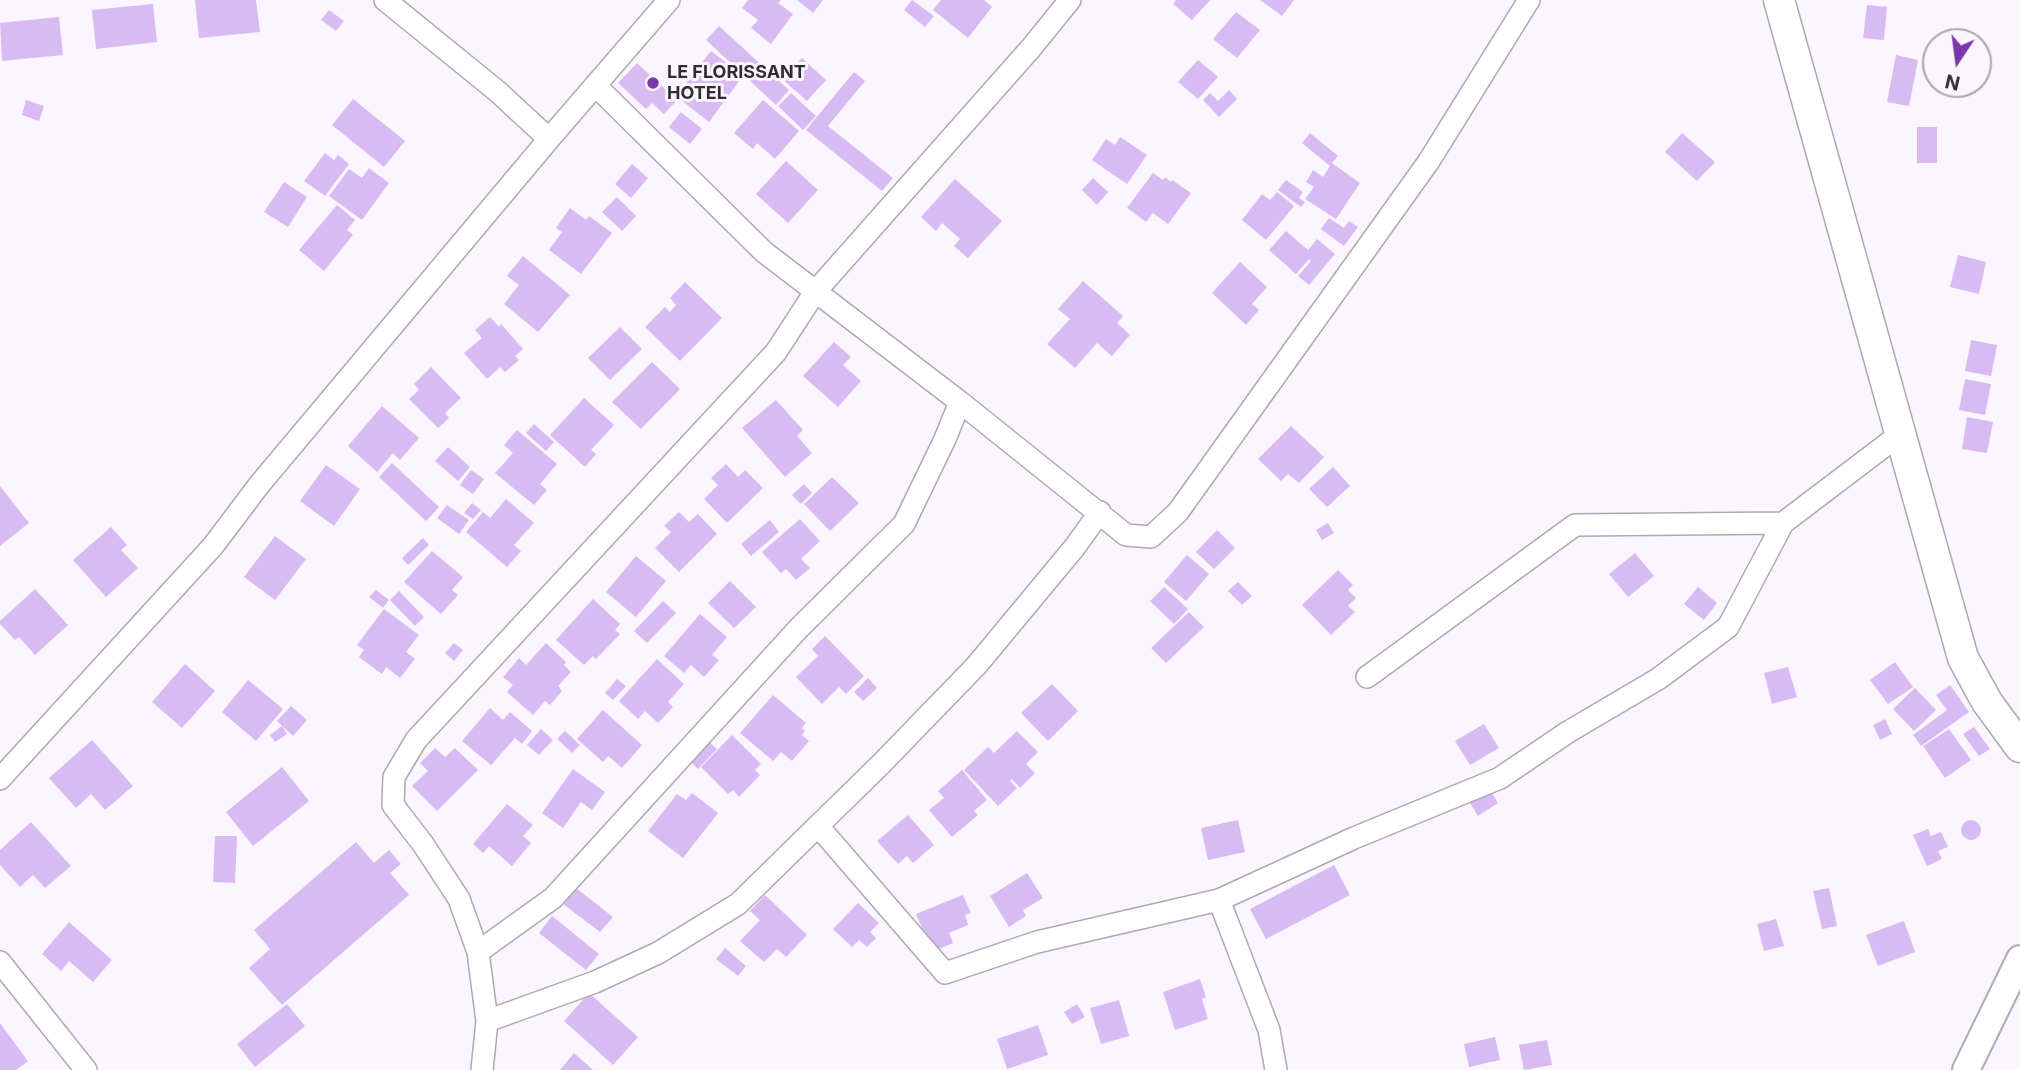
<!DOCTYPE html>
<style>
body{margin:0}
#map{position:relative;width:2020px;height:1070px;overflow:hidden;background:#faf5fe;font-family:Inter,sans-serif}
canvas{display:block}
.north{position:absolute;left:1922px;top:28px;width:70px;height:70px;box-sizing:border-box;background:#faf5fe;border:2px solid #a9a5ac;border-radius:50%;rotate:193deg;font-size:19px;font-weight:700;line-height:28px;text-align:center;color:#2f2d30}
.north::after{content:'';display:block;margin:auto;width:24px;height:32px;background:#7c37ab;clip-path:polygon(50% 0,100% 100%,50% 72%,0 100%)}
</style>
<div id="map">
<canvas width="2020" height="1070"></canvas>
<div class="north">N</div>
</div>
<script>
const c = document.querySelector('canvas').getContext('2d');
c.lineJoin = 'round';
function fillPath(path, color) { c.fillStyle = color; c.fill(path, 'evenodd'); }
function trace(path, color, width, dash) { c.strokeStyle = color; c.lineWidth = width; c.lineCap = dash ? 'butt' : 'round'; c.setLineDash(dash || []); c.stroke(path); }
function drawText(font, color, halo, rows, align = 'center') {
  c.font = font + ' Inter,sans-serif'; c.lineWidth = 6; c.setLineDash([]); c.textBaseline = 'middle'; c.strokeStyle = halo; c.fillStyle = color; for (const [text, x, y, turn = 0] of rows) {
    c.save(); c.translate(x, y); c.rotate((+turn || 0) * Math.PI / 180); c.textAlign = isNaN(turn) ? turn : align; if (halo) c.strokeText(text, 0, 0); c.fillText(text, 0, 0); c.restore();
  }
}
const building = new Path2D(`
 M195 0H256L260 32 199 38Z
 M748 0H781L778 3 793 14 771 44 751 28 758 20 742 8Z
 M797 0H823L813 13Z
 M912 0 934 16 925 27 904 10Z
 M941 0H984L992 7 968 38 933 10Z
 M1176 0H1210L1192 20 1173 4Z
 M1260 0H1294L1282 16Z
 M153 4 157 42 96 49 92 10Z
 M1867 5 1887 7 1884 40 1863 38Z
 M329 10 344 21 336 31 321 20Z
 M1236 12 1260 30 1237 58 1213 39Z
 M59 17 63 55 2 61 0 23Z
 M719 26 789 90 776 105 706 40Z
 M711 51 743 76 709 122 676 96Z
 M1896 55 1918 60 1909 106 1887 102Z
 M802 58 826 80 807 101 782 79Z
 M1198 60 1218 77 1198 99 1178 82Z
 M637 63 677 100 664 114 652 103 646 109 618 83Z
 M854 72 865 81 828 126 893 178 882 191 806 130Z
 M1229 90 1237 99 1219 117 1203 100 1210 93 1218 101Z
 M791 93 816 116 803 130 778 106Z
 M353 99 405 141 384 167 332 125Z
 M26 100 44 106 39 121 22 115Z
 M763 100 799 131 775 159 757 143 753 149 734 133Z
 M681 112 702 129 690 144 669 127Z
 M1917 127H1937V163H1917Z
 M1310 133 1338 156 1332 163 1360 183 1336 219 1305 199 1314 187 1306 182 1313 170 1323 177 1330 166 1302 143Z
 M1682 133 1715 162 1697 181 1665 152Z
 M1120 137 1147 155 1127 184 1092 160 1106 139 1115 145Z
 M325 153 334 160 338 155 349 164 325 196 304 181Z
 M786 161 818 190 788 223 756 194Z
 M632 164 648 178 631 198 615 184Z
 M369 168 389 183 362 220 329 196 349 169 362 178Z
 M1153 173 1163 180 1165 177 1171 182 1172 180 1191 193 1168 224 1153 213 1146 222 1127 208Z
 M1093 178 1108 192 1097 205 1082 190Z
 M955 179 1002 221 968 258 954 246 960 239 942 223 936 231 921 217Z
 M1286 180 1303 192 1299 198 1305 202 1301 207 1278 190Z
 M284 182 307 197 288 227 264 212Z
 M1277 192 1294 206 1266 240 1242 220 1262 194 1270 200Z
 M617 197 636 216 622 231 602 212Z
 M337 205 355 220 347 230 353 235 324 271 299 250Z
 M570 208 586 220 589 216 612 233 581 274 549 250 562 232 556 228Z
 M1329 218 1344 228 1349 221 1358 227 1344 246 1321 229Z
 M1286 231 1308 250 1317 239 1335 254 1309 285 1298 276 1311 261 1309 259 1296 274 1269 250Z
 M1958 255 1986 262 1979 294 1950 287Z
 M523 256 570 295 538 332 504 304 519 285 507 276Z
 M1240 262 1267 287 1252 304 1259 310 1246 325 1212 293Z
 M1083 281 1123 316 1117 323 1130 335 1112 356 1097 343 1075 368 1047 344 1070 319 1058 309Z
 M685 282 722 318 680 361 645 327 665 307 670 312 676 305 670 298Z
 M490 317 499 327 501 324 523 349 515 356 519 360 505 372 500 367 487 379 464 353 482 338 475 330Z
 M620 327 642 349 610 380 588 358Z
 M1971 340 1997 345 1991 376 1965 371Z
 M834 342 851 357 843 365 861 381 838 407 803 376Z
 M652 362 680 389 641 429 612 402Z
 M431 367 461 398 445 413 449 418 438 428 409 399 419 390 414 384Z
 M1965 379 1991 384 1985 415 1959 410Z
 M584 398 614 425 591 450 596 454 585 467 550 435Z
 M776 400 803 430 797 436 812 453 785 477 742 428Z
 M382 406 419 438 400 460 393 453 377 472 348 446Z
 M1967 417 1993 422 1987 453 1962 449Z
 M534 424 554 442 546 451 526 433Z
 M1291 426 1324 457 1299 483 1288 474 1281 481 1258 459Z
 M517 430 557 464 540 484 547 490 534 505 495 473 513 453 504 445Z
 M448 447 470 467 458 481 435 461Z
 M392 463 439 507 426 521 379 477Z
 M726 464 738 477 745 470 763 488 727 523 704 499 718 485 711 478Z
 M326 465 360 489 334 526 300 501Z
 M1333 467 1350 486 1327 507 1309 489Z
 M471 470 484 479 473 494 460 485Z
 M832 477 859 503 830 531 804 504Z
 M804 484 812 493 801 504 792 495Z
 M0 486 29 523 0 546Z
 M506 499 534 523 514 545 521 551 507 567 466 532 483 512 490 518Z
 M472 503 481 510 473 519 464 513Z
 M447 505 469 520 459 534 437 518Z
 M679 512 689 522 698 514 717 534 679 572 655 548 671 532 664 526Z
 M800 519 820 541 801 559 810 568 796 580 786 569 781 573 762 552Z
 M770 520 779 532 751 556 741 544Z
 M1328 523 1334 533 1322 540 1316 530Z
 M111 527 127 545 121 550 138 568 106 597 73 560Z
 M1217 530 1235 548 1214 569 1196 552Z
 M275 536 306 559 275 600 244 577Z
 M423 538 429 545 408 565 402 558Z
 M432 551 463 577 452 590 458 595 441 614 404 582Z
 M1635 553 1654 576 1628 597 1609 574Z
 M1187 555 1209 574 1186 601 1164 582Z
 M636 556 666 581 636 617 606 592Z
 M1338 570 1353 585 1348 590 1356 598 1348 606 1355 612 1331 635 1302 605Z
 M730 581 756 607 734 628 708 603Z
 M1238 582 1252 596 1242 605 1228 591Z
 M1164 587 1188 609 1174 624 1150 601Z
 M1698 587 1717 603 1704 620 1684 604Z
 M35 589 68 625 35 655 19 637 15 640 0 624V621Z
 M376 590 389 600 383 608 369 597Z
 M399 591 424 617 415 626 390 600Z
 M593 599 620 624 615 630 620 634 596 659 593 656 584 665 556 640Z
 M663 601 676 613 647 643 634 631Z
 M384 609 419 635 406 652 415 659 400 678 386 667 382 674 359 657 364 650 357 645Z
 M1189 612 1204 627 1166 663 1151 648Z
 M700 614 727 637 712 655 719 660 704 677 691 665 684 673 664 656Z
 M825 636 864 676 846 694 839 687 822 704 796 677 818 656 812 649Z
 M454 643 463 650 454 661 445 653Z
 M546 643 566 662 564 665 571 672 558 686 562 691 550 705 545 701 533 715 507 692 513 685 503 677 519 658 526 665Z
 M657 659 684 684 668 702 673 707 658 723 645 711 638 719 619 701Z
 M1895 662 1913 687 1888 704 1870 680Z
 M185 664 215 691 182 728 152 702Z
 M1788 667 1797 697 1772 704 1764 673Z
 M868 678 877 688 863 701 854 692Z
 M617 679 626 686 613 700 605 693Z
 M248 680 283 709 256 741 222 712Z
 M1052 684 1078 711 1048 741 1021 713Z
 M1950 685 1969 712 1921 746 1913 735 1947 710 1936 695Z
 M1915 688 1936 710 1914 731 1893 709Z
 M773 695 806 723 802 728 805 731 802 735 809 741 792 761 781 752 773 761 740 733Z
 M291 706 307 720 293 736 277 721Z
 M490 708 503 720 510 712 532 731 522 744 515 738 491 765 462 741Z
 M603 710 642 745 622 768 608 756 603 762 577 739Z
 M1885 719 1892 734 1880 740 1873 725Z
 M1484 724 1499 748 1470 765 1455 741Z
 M282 726 287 734 275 742 270 735Z
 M1974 727 1990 749 1979 756 1963 734Z
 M541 729 553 740 539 755 527 745Z
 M1949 729 1971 760 1945 778 1923 746Z
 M565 731 580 745 572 753 557 739Z
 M1017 731 1038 752 1026 764 1035 773 1020 788 1012 779 1010 781 1017 788 998 806 964 770 988 747 994 753Z
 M732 735 761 764 755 770 760 775 739 797 733 790 728 794 701 767Z
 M92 740 133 786 105 810 91 794 76 808 49 778Z
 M708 741 717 749 698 769 689 760Z
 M435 748 445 757 455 748 478 770 437 811 412 786 428 771 420 763Z
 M282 767 309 801 253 846 226 812Z
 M573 769 605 792 592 810 581 802 563 828 542 813Z
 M962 770 987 800 974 811 978 815 952 837 929 810 944 798 938 791Z
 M1483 779 1498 803 1478 816 1463 792Z
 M692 793 718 813 683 858 648 831 677 794 686 800Z
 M507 804 533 825 523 836 531 843 512 866 489 846 483 853 473 844Z
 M908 815 934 845 913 863 907 856 898 864 877 841Z
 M1238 820 1245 852 1208 860 1201 828Z
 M1961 830a10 10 0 1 1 20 0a10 10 0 1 1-20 0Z
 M31 822 71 866 45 888 33 875 20 887 0 865V850Z
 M1928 829 1931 836 1941 832 1948 847 1938 851 1942 859 1927 866 1913 835Z
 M215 836H237L235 883 213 882Z
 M356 842 374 863 389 850 401 864 390 873 409 895 282 1005 249 968 270 949 254 930Z
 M1334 865 1350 895 1266 939 1250 909Z
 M1027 873 1043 898 1023 910 1026 916 1009 927 990 896Z
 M576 888 613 917 600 932 563 904Z
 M1829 888 1837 926 1822 929 1813 891Z
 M765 895 807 935 786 957 777 949 764 962 740 941 760 920 750 911Z
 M963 895 971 913 965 915 968 925 949 933 953 943 932 952 916 914Z
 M858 903 879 923 870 932 876 938 867 947 859 940 852 947 833 929Z
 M552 916 599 954 586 970 539 933Z
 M1776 919 1784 946 1764 951 1757 924Z
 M1904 921 1915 952 1878 966 1866 935Z
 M69 922 112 960 93 982 69 961 61 971 42 954Z
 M725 948 746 966 738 976 716 959Z
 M1200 979 1206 997 1202 999 1208 1019 1175 1030 1163 992Z
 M589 993 638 1037 613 1065 564 1021Z
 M1119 1000 1129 1036 1101 1044 1090 1008Z
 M287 1004 305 1026 255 1067 237 1044Z
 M1077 1004 1085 1017 1072 1024 1064 1012Z
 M0 1023 28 1061 16 1070H0Z
 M1038 1025 1048 1055 1007 1069 997 1039Z
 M1495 1037 1500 1060 1469 1067 1464 1044Z
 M1547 1040 1552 1065 1524 1070 1519 1045Z
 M574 1053 593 1070H560Z`);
const minor = new Path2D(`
 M385 0 497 91 549 139
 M596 86 764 252 960 402 1126 535 1151 537 1178 512 1429 161 1529 0
 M1367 677 1575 525 1783 523 1899 435
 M0 779 213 546 259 485 549 139 669 0
 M818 826 945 973 1037 942 1219 900 1354 838 1500 778 1568 732 1658 679 1728 627 1783 523
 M1219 900 1269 1030 1276 1070
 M478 952 553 898 799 628 904 524 945 439 960 402
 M0 962 86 1070
 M487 1021 595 982 658 953 738 904 881 764 976 666 1074 548 1100 512
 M482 1070 487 1021 478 952 459 899 423 844 393 805 394 777 416 740 776 352 815 292 1031 48 1070 0`);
const tertiary = new Path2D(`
 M1966 1070 2020 959`);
const secondary = new Path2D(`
 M1779 0 1963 658 1987 702 2020 747`);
const markers = [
 [653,83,7,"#7c37ab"]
];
const poiNames = [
 ["LE FLORISSANT",667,73],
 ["HOTEL",667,94]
];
fillPath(building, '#d8bbf2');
trace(minor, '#ada9b1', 24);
trace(tertiary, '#ada9b1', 30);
trace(secondary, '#ada9b1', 33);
trace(minor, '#fff', 21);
trace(tertiary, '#fff', 26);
trace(secondary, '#fff', 30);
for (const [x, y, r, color] of markers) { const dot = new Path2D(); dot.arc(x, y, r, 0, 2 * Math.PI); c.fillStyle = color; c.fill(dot); trace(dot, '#faf5fe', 2.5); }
drawText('bold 18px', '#2f2d30', '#faf5fe', poiNames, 'left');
</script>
